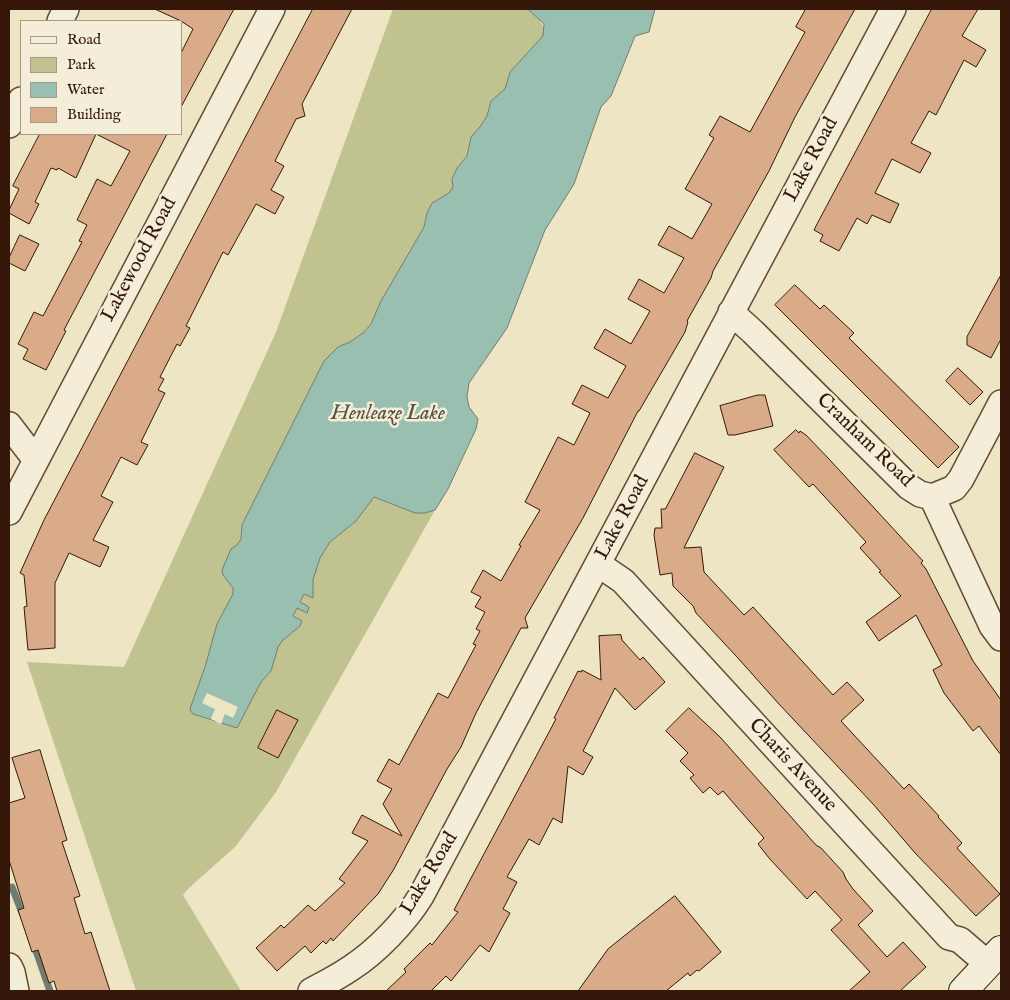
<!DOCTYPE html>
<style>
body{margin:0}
#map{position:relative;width:1010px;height:1000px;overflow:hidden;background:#eee5c4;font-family:"IM FELL English",serif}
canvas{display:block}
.frame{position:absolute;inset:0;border:10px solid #351809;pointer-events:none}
.legend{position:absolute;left:20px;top:20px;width:162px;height:115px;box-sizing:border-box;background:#f4eed9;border:1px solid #a89886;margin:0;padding:6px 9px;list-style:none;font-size:15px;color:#351809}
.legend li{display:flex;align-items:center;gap:10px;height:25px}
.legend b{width:25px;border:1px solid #a89886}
</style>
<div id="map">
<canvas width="1010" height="1000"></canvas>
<div class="frame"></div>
<ul class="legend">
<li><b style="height:6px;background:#f4eed9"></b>Road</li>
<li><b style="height:14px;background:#c0c28f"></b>Park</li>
<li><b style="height:14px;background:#99bfb1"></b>Water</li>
<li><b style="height:14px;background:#d9ab88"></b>Building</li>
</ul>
</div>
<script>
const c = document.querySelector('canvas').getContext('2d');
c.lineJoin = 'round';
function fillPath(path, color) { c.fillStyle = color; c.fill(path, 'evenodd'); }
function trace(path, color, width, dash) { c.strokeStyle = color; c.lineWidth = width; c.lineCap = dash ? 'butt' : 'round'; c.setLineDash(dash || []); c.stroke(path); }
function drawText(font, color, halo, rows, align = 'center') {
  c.font = font + ' "IM FELL English",serif'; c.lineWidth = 5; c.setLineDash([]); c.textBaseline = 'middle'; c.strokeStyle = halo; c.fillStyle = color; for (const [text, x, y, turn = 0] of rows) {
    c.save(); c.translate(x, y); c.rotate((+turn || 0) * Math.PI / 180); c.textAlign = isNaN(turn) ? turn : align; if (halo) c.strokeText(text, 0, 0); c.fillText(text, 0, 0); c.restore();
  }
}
const green = new Path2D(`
 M393 9H528C538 18 546 23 543 36L510 72 505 89 491 101 487 116 480 127 471 137 467 156 457 168 452 179 453 187 449 193 432 203 427 213 424 227 381 301 371 324 363 333 350 342 338 347 324 361 242 525 241 538 223 575 233 588V594L217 624 205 667 191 706 190 710 193 714 221 724 254 695 261 682 271 671 278 647 282 641 300 626 302 621 293 617 297 608 307 613 300 602 304 594 313 598V580L319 558 330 542 356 521 374 497C394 504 414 518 435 510L276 792 236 846 190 887 183 895 241 991H136L27 662 124 667 276 332Z`);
const water = new Path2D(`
 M528 9H655L649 32 635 36 611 96 601 107 574 184 545 230 507 328 469 383 467 397 469 407 478 419 476 429 448 489 435 510 425 513H415L374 497 356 521 330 542 320 558 313 580V598L304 594 300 602 309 607 307 613 297 608 293 616 302 621 300 626 282 641 278 647 271 671 261 682 237 728 193 714 190 710 191 706 205 667 217 624 233 594V588L223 575 222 570 231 549 237 545 241 539 242 525 324 361 338 347 350 342 363 333 371 324 381 301 424 227 427 213 432 203 449 193 453 187 452 179 457 168 467 156 471 137 480 127 487 116 491 101 505 89 510 72 543 36 544 24Z`);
const pier = new Path2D(`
 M207 693 238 707 233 718 225 714 221 724 211 719 215 709 202 703Z`);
const stream = new Path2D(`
 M12 887 24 918
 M33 942 50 991`);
const building = new Path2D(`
 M155 9H234L181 107V53L193 29 181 21Z
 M313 9H352L302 104 305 116 296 119 275 161 284 166 271 190 284 197 275 214 256 204 228 255 223 252 186 326 190 328 180 346 177 344 160 377 164 379 158 390 165 393 141 442 148 445 137 465 121 457 101 496 113 502 93 540 109 547 100 567 69 553 55 583V648L28 650 24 607 27 606 24 575 20 573 44 520Z
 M806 9H855L795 117 769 171 713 271 711 278 687 321 688 322 685 332 639 411H638L583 518 525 618 528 628H521L476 713 461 747 447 769 394 869 378 894 333 941 331 938 326 944 323 941 311 953 305 946 277 971 256 948 281 925 284 928 308 905 315 911 345 883 339 879 368 841 352 833 362 815 402 836 383 804 392 789 377 781 389 759 399 765 438 693 448 698 476 645 473 644 480 631 476 629 485 612 475 607 481 597 471 592 483 570 501 581 521 546 519 545 540 510 525 502 558 437 574 445 590 413 572 404 582 385 608 398 626 366 594 348 605 329 631 344 650 311 628 299 639 279 664 293 684 258 658 245 669 226 692 239 712 204 685 189 714 138 709 135 720 116 750 132 805 32 796 27Z
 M932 9H978L962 36 986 50 976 67 964 60 936 115 929 111 911 143 931 153 920 173 892 159 875 193 899 204 890 223 872 215 867 224 857 218 839 251 820 241 823 235 814 230 817 224Z
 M40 134H167L64 330 66 331 46 370 23 359 28 349 18 344 34 312 43 316 82 242 79 241 87 225 77 220 97 179 111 186 130 151 96 134 76 178 58 168 57 170 51 168 35 202 39 204 29 224 9 213V210L19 189 13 186Z
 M20 235 39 244 25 271 9 263V258Z
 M1001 275V339L991 358 967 345V337Z
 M795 285 820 309 824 305 854 333 849 338 959 447 938 468 775 305Z
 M958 368 983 392 970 405 946 381Z
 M758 395H765L773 426 735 435H728L720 406Z
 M796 430 799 433 800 431 806 435 829 459 923 561 921 563 926 569 973 661 1001 700V755L979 726 973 731 944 693 933 670 942 665 916 615 879 641 866 622 901 596 879 572 881 571 860 548 866 542 813 484 809 487 774 450Z
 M695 453 724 467 684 548 701 547 704 572 744 615 753 607 833 695 847 682 864 700 841 721 904 789 909 784 939 816 938 817 962 843 957 848 1000 894 976 916 916 854 873 804 778 703 737 657 696 613 693 606 673 586 672 573 660 575 654 535 655 528H662L661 509H665Z
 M621 635 622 640 640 660 643 657 665 682 635 710 615 688 583 751 593 757 583 775 568 766 562 823 553 818 539 845 529 839 507 877 517 882 503 909 510 913 489 952 480 945 451 981 446 976 431 991H386L406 972 404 969 430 943 432 945 458 912 454 910 556 719 554 718 578 671 581 672 582 670 601 680 599 636Z
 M689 708 720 737 816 845 821 848 843 872 846 879 853 889 873 911 858 925 887 957 903 942 926 967 900 991H849L870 972 831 930 842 920 815 891 807 899 769 858 758 844 764 838 723 791 718 795 710 787 703 793 690 778 694 775 680 761 688 753 666 731Z
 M277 710 298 720 278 758 258 748Z
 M40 750 67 840 62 842 80 896 74 898 85 934 91 932 110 991H57L54 981 49 983 38 950 32 952 18 910 24 908 9 860V803L25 798 12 758Z
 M675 896 721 952 699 971 697 970 690 976 688 973 666 991H578L608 949Z`);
const minor = new Path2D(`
 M60 21 66 9
 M9 125 21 100
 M731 312 753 332 909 487 920 494 932 497
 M9 425 35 459
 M932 497 992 626 1001 638
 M932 497 954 488 961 479 1001 403
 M9 512 272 9
 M598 564 623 581 949 937 960 940 988 964
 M9 966 12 972 16 991
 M311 991C324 984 338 977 351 968 376 952 405 922 421 896L893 9`);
const secondary = new Path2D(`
 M963 991 1001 950`);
const streetNames = [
 ["Lake Road",812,160,-62],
 ["Lakewood Road",140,260,-62],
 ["Cranham Road",864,441,44],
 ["Lake Road",623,518,-62],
 ["Charis Avenue",792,766,47],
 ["Lake Road",430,874,-59]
];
const waterNames = [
 ["Henleaze Lake",388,415]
];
fillPath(green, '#c0c28f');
fillPath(water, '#99bfb1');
trace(water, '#717c6e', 1);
fillPath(pier, '#eee5c4');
trace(stream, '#717c6e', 7);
fillPath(building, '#d9ab88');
trace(building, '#351809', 1);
trace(minor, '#634b38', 28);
trace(secondary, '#351809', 30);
trace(minor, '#f4eed9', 25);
trace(secondary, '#f4eed9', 28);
drawText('20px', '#351809', '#f4eed9', streetNames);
drawText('italic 21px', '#585244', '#f4eed9', waterNames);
</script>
